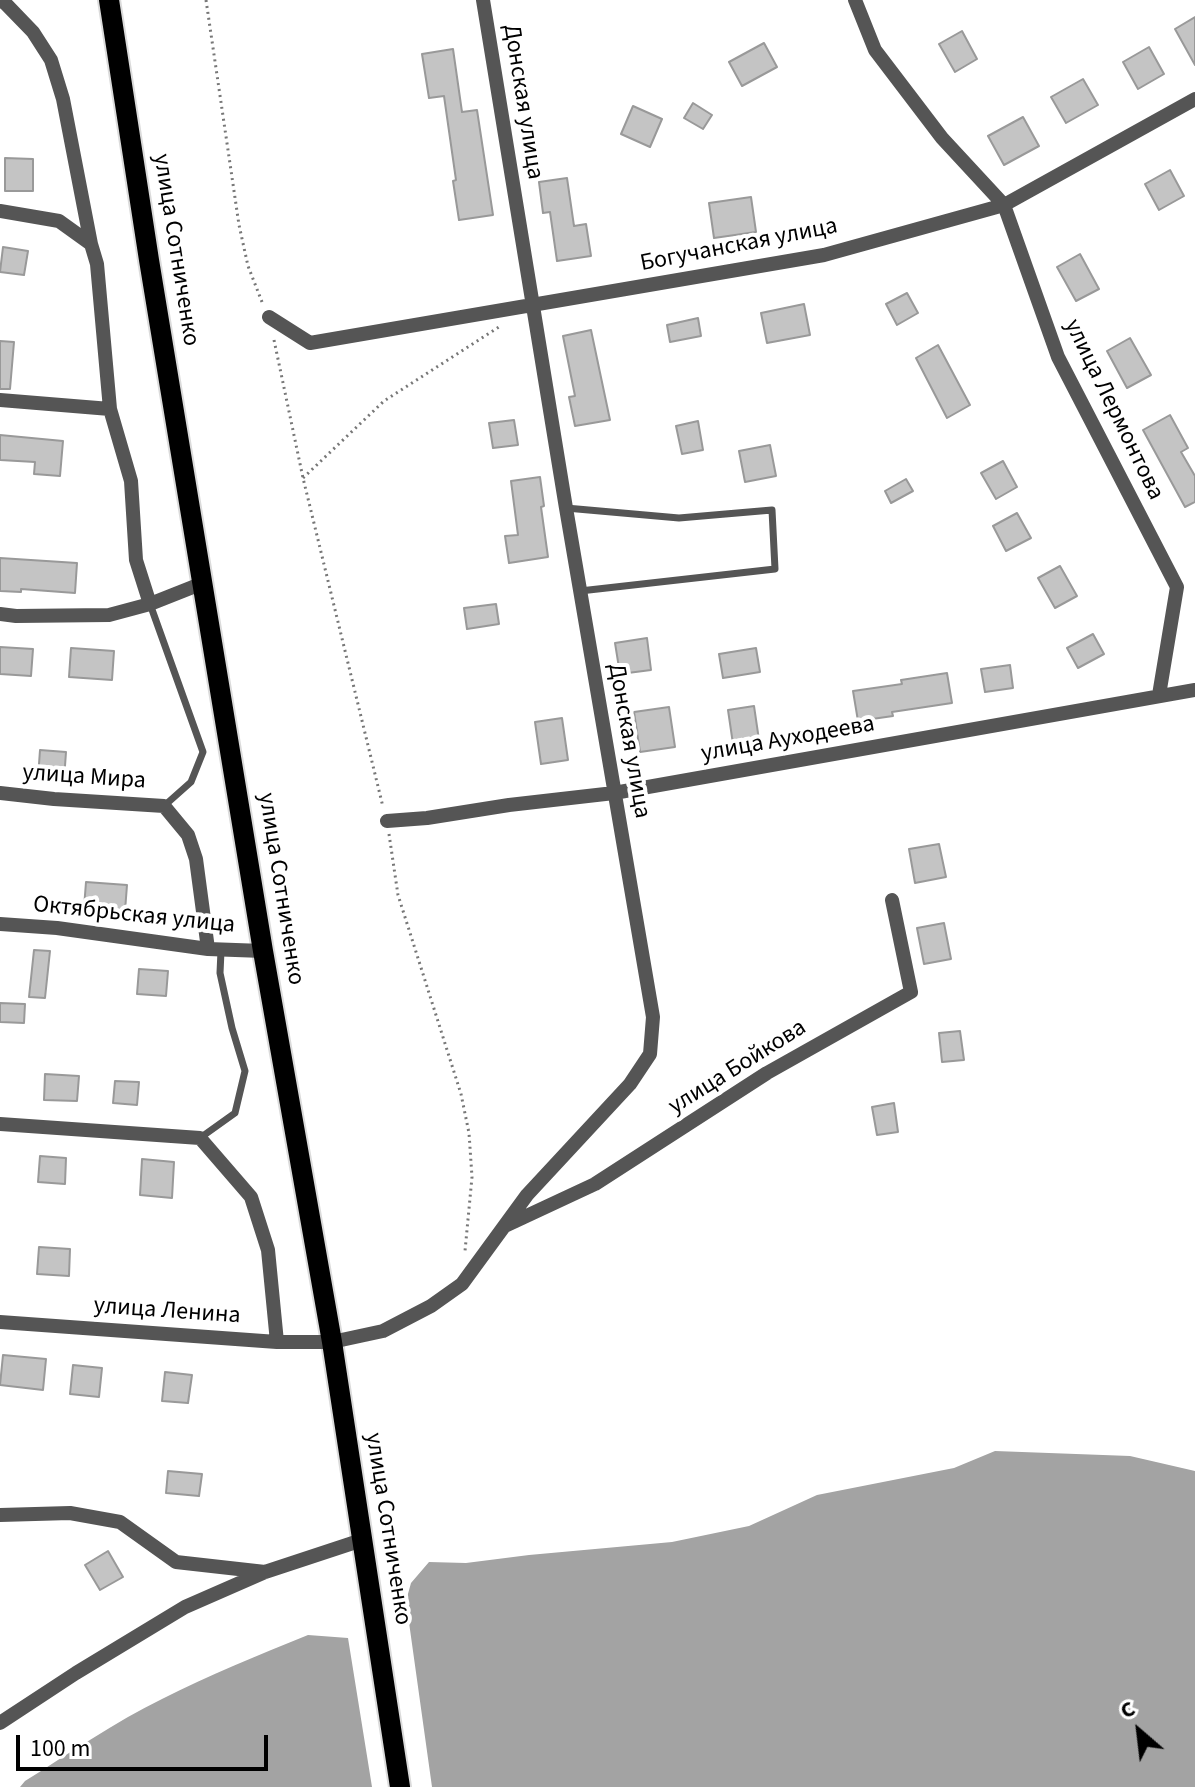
<!DOCTYPE html>
<meta charset="utf-8">
<style>
body{margin:0}
#map{position:relative;width:1195px;height:1787px;overflow:hidden;background:#fff;font-family:"Source Sans 3",sans-serif}
canvas{display:block}
.north{position:absolute;left:1099px;top:1691px;width:80px;height:80px;-webkit-text-stroke:6px #fff;paint-order:stroke;rotate:332deg;font-size:22px;font-weight:700;line-height:32px;text-align:center;color:#000}
.north::after{content:'';display:block;margin:auto;width:28px;height:36px;background:#000;clip-path:polygon(50% 0,100% 100%,50% 72%,0 100%)}
.scale{position:absolute;left:16px;top:1735px;width:252px;height:36px;box-sizing:border-box;border:4px solid #000;border-top:0;padding-left:10px;font-size:24px;line-height:28px;white-space:nowrap;color:#000;-webkit-text-stroke:6px #fff;paint-order:stroke}
</style>
<div id="map">
<canvas width="1195" height="1787"></canvas>
<div class="north">С</div>
<div class="scale">100 m</div>
</div>
<script>
const c = document.querySelector('canvas').getContext('2d');
c.lineJoin = 'round';
function fillPath(path, color) { c.fillStyle = color; c.fill(path, 'evenodd'); }
function trace(path, color, width, dash) { c.strokeStyle = color; c.lineWidth = width; c.lineCap = dash ? 'butt' : 'round'; c.setLineDash(dash || []); c.stroke(path); }
function drawText(font, color, halo, rows, align = 'center') {
  c.font = font + ' "Source Sans 3",sans-serif'; c.lineWidth = 8; c.setLineDash([]); c.textBaseline = 'middle'; c.strokeStyle = halo; c.fillStyle = color; for (const [text, x, y, turn = 0] of rows) {
    c.save(); c.translate(x, y); c.rotate((+turn || 0) * Math.PI / 180); c.textAlign = isNaN(turn) ? turn : align; if (halo) c.strokeText(text, 0, 0); c.fillText(text, 0, 0); c.restore();
  }
}
const water = new Path2D(`
 M995 1451 1130 1456 1195 1471V1787H432L406 1601 411 1583 429 1562 466 1563 529 1555 672 1542 749 1526 817 1495 954 1468Z
 M308 1635 348 1638 372 1787H20L25 1781C70 1753 115 1722 162 1699 209 1675 259 1655 308 1635Z`);
const building = new Path2D(`
 M1195 17V65L1175 29Z
 M962 31 977 59 955 72 939 44Z
 M764 43 777 67 742 86 729 62Z
 M1149 47 1164 74 1138 89 1123 62Z
 M453 49 462 112 477 110 493 215 459 220 453 181 456 180 444 96 429 98 422 54Z
 M1083 79 1098 105 1066 123 1051 97Z
 M693 103 712 115 703 129 684 118Z
 M633 106 662 119 650 147 621 134Z
 M1023 117 1039 146 1004 165 988 136Z
 M5 158 33 159V191H5Z
 M1170 170 1184 196 1159 210 1145 184Z
 M567 178 574 226 586 224 591 256 557 261 550 212 543 213 539 182Z
 M751 197 756 232 714 238 709 203Z
 M3 247 28 251 24 275 0 272Z
 M1080 254 1099 289 1076 301 1057 267Z
 M907 293 918 313 897 325 886 304Z
 M804 304 810 335 767 343 761 313Z
 M698 318 701 336 670 342 667 325Z
 M591 330 610 420 575 426 569 397 575 396 563 336Z
 M1130 338 1151 375 1127 388 1107 351Z
 M0 341 14 342 10 389H0Z
 M938 345 970 405 947 418 916 358Z
 M1170 415 1188 448 1181 452 1195 476V502L1185 507 1143 430Z
 M514 420 518 445 493 448 489 423Z
 M698 421 703 450 682 454 676 426Z
 M0 435 63 441 60 476 34 474 35 462 0 460Z
 M770 445 776 476 745 482 739 451Z
 M1003 461 1017 487 996 499 981 473Z
 M540 477 544 506 541 507 548 557 509 563 505 536 518 535 511 481Z
 M906 479 913 491 891 503 885 491Z
 M1017 513 1031 538 1006 551 993 526Z
 M0 558 77 563 75 593 21 589V592L0 591Z
 M1060 566 1077 596 1055 608 1038 578Z
 M496 604 499 624 467 629 464 608Z
 M1093 634 1104 654 1078 668 1067 648Z
 M647 638 651 670 620 674 615 643Z
 M0 647 33 649 31 676 0 674Z
 M71 648 114 651 112 680 69 677Z
 M756 648 760 672 723 678 719 654Z
 M1010 665 1013 688 985 692 981 669Z
 M947 673 952 703 892 712 893 716 858 721 853 691 902 684 901 680Z
 M754 706 759 740 733 744 728 710Z
 M669 707 675 747 640 752 634 712Z
 M562 718 568 760 541 764 535 722Z
 M40 750 66 752 64 780 38 778Z
 M939 844 946 877 915 883 909 849Z
 M86 882 127 885 125 911 84 908Z
 M944 923 951 959 924 964 917 928Z
 M34 950 50 951 45 998 29 997Z
 M139 969 168 971 166 996 137 994Z
 M0 1003 25 1004 24 1023 0 1022Z
 M960 1031 964 1060 942 1062 939 1033Z
 M45 1074 79 1076 77 1101 44 1100Z
 M115 1081 139 1082 137 1105 113 1103Z
 M894 1103 898 1132 877 1135 872 1107Z
 M40 1156 66 1158 65 1184 38 1182Z
 M142 1159 174 1162 172 1198 140 1195Z
 M39 1247 70 1249 69 1276 37 1274Z
 M3 1355 46 1359 43 1390 0 1385Z
 M73 1365 102 1368 99 1397 70 1394Z
 M165 1372 192 1375 188 1403 162 1401Z
 M168 1471 202 1474 199 1496 166 1493Z
 M108 1551 123 1577 100 1590 85 1565Z`);
const path = new Path2D(`
 M206 0 239 225 248 266 262 302
 M274 340 303 478 383 807
 M303 478 384 401 499 327
 M389 834 398 895 461 1094 469 1133 472 1177 465 1251`);
const service = new Path2D(`
 M566 508 679 518 772 510 775 569 580 591
 M150 604 203 752 191 782 164 806
 M200 1138 235 1113 245 1071 232 1028 220 973 221 951`);
const minor = new Path2D(`
 M855 0 875 50 942 138 1004 205 1058 357 1177 587 1159 695
 M0 1 5 3 33 32 51 60 63 99 91 244 97 264 110 409 131 481 136 560 150 604
 M0 211 59 221 91 244
 M269 317 310 343 824 255 1004 205 1195 99
 M0 400 110 409
 M0 614 16 616 109 615 150 604 203 583
 M0 793 54 799 164 806 188 835 196 859 208 949
 M387 821 427 818 509 805 614 793 1195 690
 M0 924 57 928 208 949 263 951
 M0 1124 200 1138 251 1197 268 1250 277 1342
 M505 1226 595 1184 767 1073 911 992 892 900
 M0 1322 277 1342H332L383 1331 431 1306 462 1284 527 1195 630 1084 650 1054 653 1017 566 508 483 0
 M0 1515 70 1513 120 1522 176 1562 265 1572
 M0 1723 76 1673 185 1607 265 1572 362 1540`);
const primary = new Path2D(`
 M109 0 149 260 263 951 332 1342 400 1787`);
const streetNames = [
 ["Донская улица",522,102,81],
 ["Богучанская улица",739,246,-11],
 ["улица Сотниченко",175,250,81],
 ["улица Лермонтова",1113,410,64],
 ["улица Ауходеева",788,740,-10],
 ["Донская улица",628,741,80],
 ["улица Мира",84,778,4],
 ["улица Сотниченко",280,889,81],
 ["Октябрьская улица",134,916,6],
 ["улица Бойкова",738,1068,-32],
 ["улица Ленина",167,1312,4],
 ["улица Сотниченко",387,1529,81]
];
fillPath(water, '#a3a3a3');
fillPath(building, '#c4c4c4');
trace(building, '#999', 2);
trace(primary, '#dbdbdb', 24);
trace(path, '#777', 3, [2, 4]);
trace(service, '#555', 7);
trace(minor, '#555', 14);
trace(primary, '#000', 20);
drawText('24px', '#000', '#fff', streetNames);
</script>
